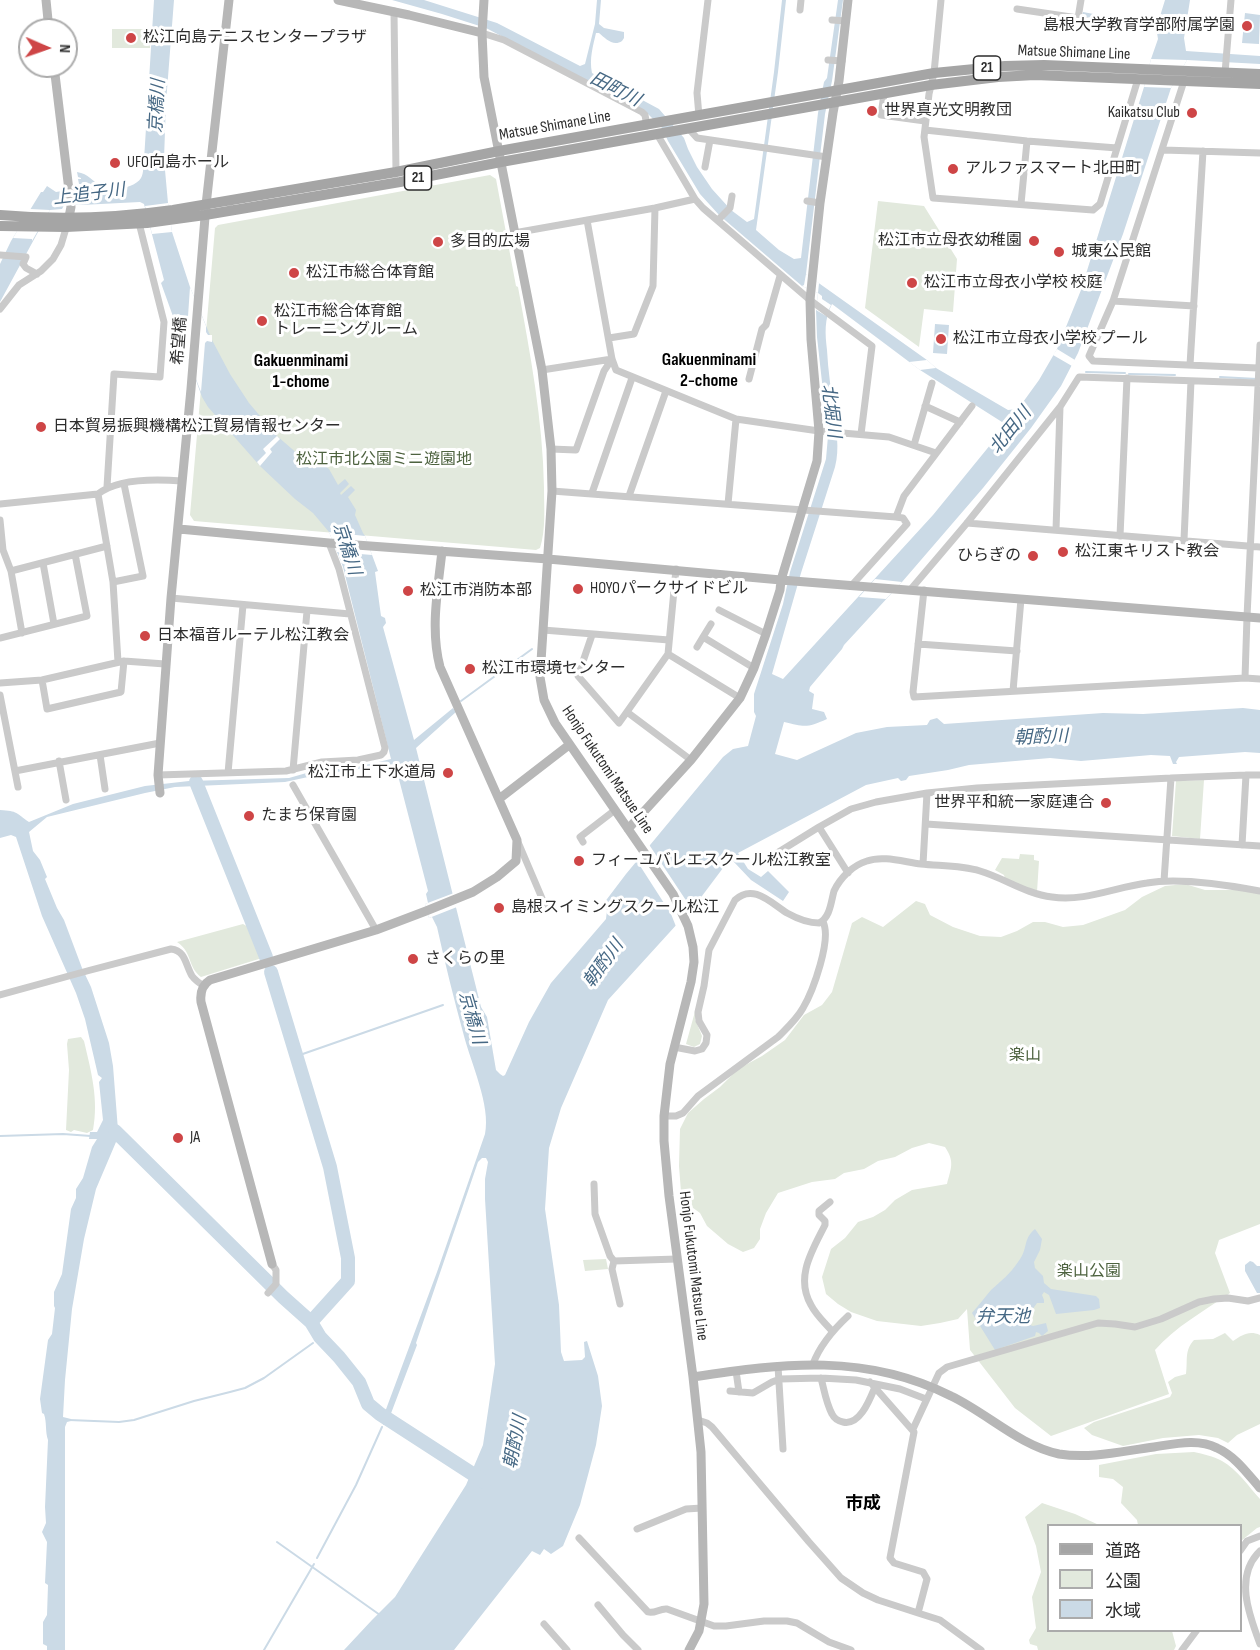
<!DOCTYPE html>
<meta charset="utf-8">
<style>
body{margin:0}
#map{position:relative;width:1260px;height:1650px;overflow:hidden;background:#fff;font-family:"Sofia Sans Condensed","Noto Sans JP",sans-serif}
canvas{display:block}
.legend{position:absolute;left:1047px;top:1524px;width:195px;height:108px;box-sizing:border-box;background:#fff;border:2px solid #ababab;margin:0;padding:8px 10px;list-style:none;font-size:18px;color:#2d2d2d}
.legend li{display:flex;align-items:center;gap:12px;height:30px}
.legend b{width:30px;border:2px solid #ababab}
.north{position:absolute;left:18px;top:18px;width:60px;height:60px;box-sizing:border-box;background:#fff;border:2px solid #ababab;border-radius:50%;rotate:92deg;font-size:16px;font-weight:700;line-height:24px;text-align:center;color:#2d2d2d}
.north::after{content:'';display:block;margin:auto;width:21px;height:27px;background:#ce4546;clip-path:polygon(50% 0,100% 100%,50% 72%,0 100%)}
</style>
<div id="map">
<canvas width="1260" height="1650"></canvas>
<ul class="legend">
<li><b style="height:8px;background:#a5a5a5"></b>道路</li>
<li><b style="height:16px;background:#e2e9dd"></b>公園</li>
<li><b style="height:16px;background:#cbdae6"></b>水域</li>
</ul>
<div class="north">N</div>
</div>
<script>
const c = document.querySelector('canvas').getContext('2d');
c.lineJoin = 'round';
function fillPath(path, color) { c.fillStyle = color; c.fill(path, 'evenodd'); }
function trace(path, color, width, dash) { c.strokeStyle = color; c.lineWidth = width; c.lineCap = dash ? 'butt' : 'round'; c.setLineDash(dash || []); c.stroke(path); }
function drawText(font, color, halo, rows, align = 'center') {
  c.font = font + ' "Sofia Sans Condensed","Noto Sans JP",sans-serif'; c.lineWidth = 6; c.setLineDash([]); c.textBaseline = 'middle'; c.strokeStyle = halo; c.fillStyle = color; for (const [text, x, y, turn = 0] of rows) {
    c.save(); c.translate(x, y); c.rotate((+turn || 0) * Math.PI / 180); c.textAlign = isNaN(turn) ? turn : align; if (halo) c.strokeText(text, 0, 0); c.fillText(text, 0, 0); c.restore();
  }
}
const green = new Path2D(`
 M112 29H150V48H112Z
 M490 175 496 179 516 286 518 287C530 353 543 420 544 488 544 507 546 530 540 548L536 550 194 521 190 515 205 343 208 335 206 332 215 228 218 225Z
 M878 201 924 206 957 259 953 312 924 309 919 347 865 308Z
 M1204 780 1200 839 1172 836 1176 781Z
 M1020 854 1034 855V860L1039 861 1037 892 1005 879 1004 875 995 870 1002 858 1019 859Z
 M1185 884 1205 890H1236L1260 893V1224L1219 1240 1215 1253 1230 1293C1204 1311 1175 1327 1155 1350L1169 1394 1051 1436 1015 1408 970 1350 967 1309 958 1319 940 1323 921 1326 877 1321 851 1312 838 1304 826 1294 822 1277 831 1249 845 1238 858 1222 873 1217 885 1210 895 1200 912 1190 947 1184C951 1168 955 1162 945 1147L929 1143 912 1148 895 1157 878 1161 864 1169 844 1173 835 1179 812 1182 778 1193 766 1213 760 1229V1239L754 1248 743 1252 728 1244 707 1226 700 1213 689 1205 681 1192 679 1166 680 1129 688 1113 704 1099 720 1087 738 1069 762 1056 785 1040 804 1015 822 1005 832 992 852 923 862 917 883 927 916 901 925 904 930 915 953 927 980 936 1001 937 1017 931 1033 922H1045L1063 927 1083 925 1125 910 1142 897 1165 886Z
 M243 924 252 929 262 958 201 977C187 966 193 953 177 942Z
 M696 1008 695 1019 702 1036 700 1044 694 1047 686 1044Z
 M81 1037 84 1041C91 1071 99 1099 93 1130L87 1133 74 1130 71 1132 66 1130 69 1070 67 1044 68 1039Z
 M606 1259 608 1269 585 1271 583 1260Z
 M1225 1333 1233 1341C1242 1335 1249 1330 1260 1335V1424L1237 1435 1228 1443 1218 1438 1199 1435 1163 1438 1123 1446 1092 1435 1084 1428 1094 1422 1170 1397 1172 1393 1168 1382 1175 1377 1186 1374C1188 1360 1184 1351 1194 1340L1213 1339Z
 M1194 1452C1203 1454 1213 1456 1222 1461 1237 1469 1249 1487 1260 1499V1527L1257 1528 1241 1541 1240 1526 1138 1525 1137 1520 1121 1503 1123 1487 1113 1479 1099 1477V1465L1156 1454Z
 M1042 1503 1075 1514 1099 1525 1048 1526V1630L1172 1631 1176 1646 1174 1650H1038L1037 1646 1030 1644 1029 1640 1036 1628 1032 1597 1041 1572 1036 1546 1025 1517Z`);
const water = new Path2D(`
 M154 0H174L166 103 164 159 168 203 172 232 190 287 212 340 230 374 249 403 277 436 299 455 324 465 329 469 338 485 345 479 349 484 340 493 341 495 351 486 355 490 348 497 356 510 355 515 363 533 365 536 378 571 375 572 381 616 385 618 386 623 383 627 414 740 453 708 456 712 416 748 481 1007 487 1017 496 1070 500 1074 503 1076 505 1075 529 1022 551 983 606 919 607 910 604 903 626 874 723 757 733 749 748 746 756 716 754 712V694L783 604 790 572 826 459 828 436 817 337 816 310 818 293 802 286 719 215 700 194 668 141 662 128 646 112 486 28 442 14 392 0H424L497 23 580 66 585 64 595 24 597 0H601L599 24 604 28 624 32V38L622 41C613 47 605 38 599 33H596C593 46 589 59 592 73L659 109 684 138 688 149 697 167 712 189 731 210 747 222 754 219 774 72 782 0H786L778 72 756 230 779 250 794 259 801 258 818 113 824 82 827 78 838 0H843L832 81 825 114 806 274 927 360 936 368 1008 410 1018 409 1039 380 1057 349 1081 290 1144 87 1151 59 1158 39 1157 33 1154 29 1151 30 1082 16 1083 12 1157 26 1165 0H1190L1184 38 1186 51 1260 56V64L1187 60 1171 88 1123 234 1078 353 1061 386 1031 428 983 488 902 582 844 645 842 649 810 687 809 691 814 694 812 709 824 712 827 719C807 728 805 727 784 722L775 754 797 760 856 733 887 727 927 725 930 720 937 718 944 724 1103 713 1143 714 1243 708 1260 710V753L1245 752 1179 757 1176 762 1177 764H1173L1170 756 1151 755 1081 761 1050 758 969 765 948 770 909 776 906 780 901 781 898 778 866 785 738 853 748 869 761 877 768 871 789 892 783 901 751 880 733 861 726 864 699 900 608 1000 561 1108 549 1148 545 1209 559 1305 561 1352 564 1361 582 1360 585 1357 584 1342 587 1341 598 1376 602 1406 596 1445 580 1505 563 1546 551 1554 544 1549 540 1555 532 1551 454 1650H344L372 1620 395 1597 466 1485 483 1445 495 1364 485 1199V1179L488 1162 486 1158H482L478 1162 416 1343 417 1345 390 1416 385 1412 437 1272 485 1134C491 1106 471 1063 464 1036 454 1000 445 963 437 927L432 917 429 918 425 904 428 903 426 894 428 891 395 764 322 774 285 782 175 787 145 793 47 817 29 832 33 851 40 860 47 877 45 879 57 908 64 920 82 968 91 987 109 1043 113 1066 118 1130 130 1141 127 1147 123 1144 116 1142 96 1189 84 1239 72 1309 65 1380 63 1417 71 1419V1421L67 1422 65 1427V1650H47V1646L43 1644V1622L47 1615 48 1585 45 1583 47 1542 42 1532 46 1523 45 1507 48 1440C45 1431 47 1423 44 1414L42 1413 40 1399 48 1340 52 1334 55 1308 54 1306V1292L62 1274 71 1209 76 1198V1189L83 1178 92 1147 97 1139H89L90 1132H97L103 1120 99 1082 102 1078 98 1075 85 1019 76 993 42 916 16 837 11 835 0 838V810C18 811 16 813 29 822L73 804 145 786 189 781 289 778 317 770 357 767 391 759 343 567 329 532 313 513 295 499 260 466 208 407 202 397 161 283 164 280 144 204 140 202 81 205 65 203 62 209 50 210 0 302V264L11 241 41 192H43L47 186 56 192 75 189 79 193 82 192V184H79L78 179H81V178L78 177 77 172C89 174 92 181 101 186 111 192 135 188 141 178 144 173 143 165 144 160ZM832 304 920 370 1002 422 1004 428 933 515 783 679 772 674 801 573 835 467C840 448 836 430 834 411 831 390 828 370 827 350 825 334 824 319 832 304Z
 M1245 13 1260 15 1259 44 1242 43Z
 M935 324 949 325 947 354 933 353Z
 M1035 1229 1042 1239 1040 1250 1034 1262 1035 1268 1043 1276 1044 1283 1051 1289 1096 1296 1099 1299 1100 1308 1094 1310 1056 1314 1049 1295 1044 1292 1042 1295 1044 1300V1303H1037L1032 1310 1027 1324 1033 1326 1046 1323 1048 1331 1042 1336 1039 1333 1036 1332 1035 1336 995 1350 972 1313C979 1305 985 1297 991 1290 1001 1281 1010 1274 1018 1262 1029 1248 1022 1240 1035 1229Z
 M1250 1261 1253 1262 1257 1266H1260V1293H1257L1245 1271V1265Z`);
const pier = new Path2D(`
 M1151 59 1187 60 1171 88 1144 87Z
 M168 203 172 232 152 234 145 206Z
 M30 209 50 210 32 241V239L13 238Z
 M806 274 819 283 818 293 822 296V299L831 305 826 316 816 310 818 293 802 286 804 285Z
 M190 287 206 326V332L208 335H212V342L207 341 205 343 201 392 185 351 186 342 184 339H178L179 333H184L187 331Z
 M1057 349 1075 360 1072 366 1053 355Z
 M927 360 936 368 920 370 909 362Z
 M277 436 280 439 270 449 272 452 260 466 257 462 266 453 263 449Z
 M329 532 365 536 372 555 337 552Z
 M875 579 902 582 886 599 859 597Z
 M648 843 693 911 677 929 671 914 635 858Z
 M454 893 457 907 429 918 425 904Z`);
const stream = new Path2D(`
 M1086 372 1125 373
 M1129 374 1175 375
 M1220 377 1257 379
 M461 701 532 649
 M297 1056 443 1005
 M0 1136 63 1134 91 1136
 M316 1340 320 1337
 M69 1420 119 1422 134 1420 194 1401 230 1392 245 1388 264 1378 313 1343
 M384 1424 385 1416 388 1412
 M277 1542 380 1615
 M317 1558 356 1485 382 1427
 M264 1650 314 1564`);
const river = new Path2D(`
 M196 782 266 957
 M271 972 330 1167 348 1258V1281L311 1322
 M115 1131 283 1297 311 1322 320 1337 339 1357 359 1382 368 1404 380 1414 485 1482`);
const street = new Path2D(`
 M941 0 934 73 929 94 924 137 933 198 1093 210 1100 204 1138 79
 M1017 9 1078 18 1090 22
 M800 10 801 0
 M394 11 396 172
 M1078 18 1081 0
 M832 20 846 21
 M482 33 504 40 642 112 645 115 647 126
 M828 60 842 61
 M1225 73 1231 0
 M1184 81 1113 301 1089 356 1093 361 1258 368
 M884 94 881 115 925 121
 M699 116 697 93 708 0
 M688 128 697 138 827 157
 M925 130 1027 141 1117 148
 M657 134 695 199 703 208 810 300 872 346 861 434
 M1163 150 1260 153
 M705 167 710 140
 M807 201 820 203
 M1021 204 1027 141
 M587 220 612 359 616 370 736 419 819 431 889 437 936 453
 M718 220 730 208 732 196
 M514 233 655 208 695 199
 M0 255 26 257 23 264 26 268 37 274
 M1113 301 1194 306
 M0 309 19 285 41 271 53 259 61 245 67 225
 M609 338 634 334 653 286 655 208
 M1190 365 1203 151
 M542 370 612 359
 M749 379 762 329 766 325 780 276
 M925 406 960 422
 M914 445 932 383
 M551 449 576 450 604 371 612 359
 M107 487 114 374 160 377 164 322 139 223
 M552 491 896 517 904 496 972 406
 M592 493 632 378
 M98 494 113 582 118 662
 M629 496 666 391
 M0 504 98 494C118 478 157 479 182 481
 M728 504 736 419
 M0 520 3 550 11 571 22 633
 M967 523 1260 547
 M1056 530 1060 407 1079 377 1258 383
 M1120 536 1127 378
 M1184 540 1191 381
 M43 563 54 624
 M11 571 107 546
 M113 582 143 576 124 484
 M852 585 907 524 903 518 896 517
 M911 589 967 523 1060 407
 M924 590 913 692 914 697 1245 678 1260 679
 M171 598 350 614
 M719 610 766 634
 M711 624 703 637 754 668
 M543 630 669 640
 M592 635 578 676 619 723 668 654 676 569
 M0 638 87 616 75 554
 M918 644 1017 651
 M697 647 703 637
 M668 654 740 698
 M1245 678 1247 617 1260 345
 M42 680 47 709 121 692 124 661
 M0 683 42 680 124 661 165 664
 M1013 691 1021 599
 M0 695 18 787
 M627 712 691 760
 M100 755 105 789
 M59 761 66 800
 M293 770 307 611
 M15 771 160 743
 M228 773 243 605
 M158 775 286 771 322 762 358 760 381 755 384 752 385 748 339 569 329 543
 M293 785 376 930
 M926 824 1260 846
 M518 842 547 910
 M583 842 580 837 615 810
 M1242 845 1246 775
 M777 853 819 827
 M923 864 927 793
 M848 873 819 827 851 809 876 802 927 793 977 788 1171 778 1246 775H1260
 M1164 881 1171 778
 M0 995 87 971 171 949C186 951 185 964 192 976 195 980 199 983 204 986
 M674 1047 695 1051 702 1049 706 1043 707 1035 699 1021 698 1012 704 986 709 950 735 900C753 883 771 903 787 913 796 918 808 923 819 923 830 918 831 902 834 891 840 878 853 865 867 861 883 855 904 862 921 864 940 866 961 865 980 871 1004 878 1026 894 1052 897 1084 902 1116 887 1147 883 1179 877 1228 885 1260 891
 M664 1116H676L683 1113 698 1096 778 1037C787 1028 797 1019 803 1008 813 991 832 939 823 922
 M594 1184 595 1214 610 1256 614 1261
 M830 1202 819 1211V1215L825 1221V1225C812 1251 795 1277 811 1305 816 1315 825 1323 832 1331
 M268 1293 276 1284V1270L272 1264
 M620 1304 612 1269 614 1261 677 1259
 M813 1364C820 1345 833 1330 848 1316
 M778 1366 783 1449
 M736 1371 739 1392
 M821 1378C824 1389 826 1403 832 1414 834 1418 838 1421 843 1422 860 1426 870 1399 875 1387
 M730 1391 753 1393 772 1382 780 1379 821 1378 856 1380 900 1389 926 1399
 M698 1420 707 1423 712 1427 809 1542 841 1578 863 1593 878 1600 918 1613 927 1579 923 1572 894 1563 890 1558 914 1432 870 1382
 M913 1429 939 1373 947 1367 1098 1323 1115 1324 1135 1327 1161 1319 1199 1302 1214 1299 1228 1298 1248 1301 1260 1298
 M637 1529 686 1509 702 1508
 M579 1538 648 1612C655 1614 660 1608 667 1609L714 1626H726L764 1621H787L797 1623 829 1642 851 1650
 M1240 1551 1247 1541 1260 1536
 M1260 1551C1234 1576 1249 1615 1260 1644
 M598 1605 623 1635 638 1650
 M918 1613 940 1620 981 1650
 M544 1624 567 1650
 M1182 1650 1197 1630`);
const secondary = new Path2D(`
 M46 0 49 30
 M338 0 409 15 482 33
 M484 0 482 33 484 77 542 370 551 449 552 491 540 677 544 700 555 723 673 894 688 926 693 947 694 962 691 982 670 1064 664 1116V1141L669 1196 693 1377 701 1452 704 1604 699 1631 689 1650
 M54 66 71 207 69 217
 M179 529 329 543 548 559 781 580 1260 618
 M160 793 158 775 171 598 191 389 206 205 229 0
 M499 799 569 745
 M628 829 691 760 740 698 754 668 766 634 780 590 781 580 817 461 819 431 811 339 810 300 820 203 833 113 839 81 848 0
 M272 1264 201 1002C200 993 202 985 210 980L376 930 426 911 473 892 497 877 516 861 517 840 440 667C430 629 438 589 442 551
 M693 1377C784 1363 866 1353 951 1396 987 1413 1020 1446 1059 1454 1091 1459 1123 1451 1154 1447 1174 1444 1198 1438 1217 1448 1235 1456 1247 1473 1260 1488`);
const primary = new Path2D(`
 M0 215C57 220 116 218 173 210L396 172 499 151 934 73 1005 66 1044 65 1260 74
 M0 226 66 227 147 223 205 215 400 182 501 162 931 85 998 77 1035 75 1260 84`);
const markers = [
 [1247,26,6,"#ce4546"],
 [131,38,6,"#ce4546"],
 [872,111,6,"#ce4546"],
 [1192,113,6,"#ce4546"],
 [115,163,6,"#ce4546"],
 [953,169,6,"#ce4546"],
 [1034,241,6,"#ce4546"],
 [438,242,6,"#ce4546"],
 [1059,252,6,"#ce4546"],
 [294,273,6,"#ce4546"],
 [912,283,6,"#ce4546"],
 [262,321,6,"#ce4546"],
 [941,339,6,"#ce4546"],
 [41,427,6,"#ce4546"],
 [1063,552,6,"#ce4546"],
 [1033,556,6,"#ce4546"],
 [578,589,6,"#ce4546"],
 [408,591,6,"#ce4546"],
 [145,636,6,"#ce4546"],
 [470,669,6,"#ce4546"],
 [448,773,6,"#ce4546"],
 [1106,803,6,"#ce4546"],
 [249,816,6,"#ce4546"],
 [579,861,6,"#ce4546"],
 [499,908,6,"#ce4546"],
 [413,959,6,"#ce4546"],
 [178,1138,6,"#ce4546"]
];
const shields = [
 [987,68,27],
 [418,178,27]
];
const shieldNames = [
 ["21",987,68],
 ["21",418,178]
];
const poiNames = [
 ["島根大学教育学部附属学園",1235,26,"right"],
 ["松江向島テニスセンタープラザ",143,38],
 ["世界真光文明教団",884,111],
 ["Kaikatsu Club",1180,113,"right"],
 ["UFO向島ホール",127,163],
 ["アルファスマート北田町",965,169],
 ["松江市立母衣幼稚園",1022,241,"right"],
 ["多目的広場",450,242],
 ["城東公民館",1071,252],
 ["松江市総合体育館",306,273],
 ["松江市立母衣小学校 校庭",924,283],
 ["松江市総合体育館",274,312],
 ["トレーニングルーム",274,330],
 ["松江市立母衣小学校 プール",953,339],
 ["日本貿易振興機構松江貿易情報センター",53,427],
 ["松江東キリスト教会",1075,552],
 ["ひらぎの",1021,556,"right"],
 ["HOYOパークサイドビル",590,589],
 ["松江市消防本部",420,591],
 ["日本福音ルーテル松江教会",157,636],
 ["松江市環境センター",482,669],
 ["松江市上下水道局",436,773,"right"],
 ["世界平和統一家庭連合",1094,803,"right"],
 ["たまち保育園",261,816],
 ["フィーユバレエスクール松江教室",591,861],
 ["島根スイミングスクール松江",511,908],
 ["さくらの里",425,959],
 ["JA",190,1138]
];
const streetNames = [
 ["Matsue Shimane Line",1074,53,2],
 ["Matsue Shimane Line",555,126,-10],
 ["希望橋",180,341,-86],
 ["Honjo Fukutomi Matsue Line",607,770,56],
 ["Honjo Fukutomi Matsue Line",693,1266,83]
];
const parkNames = [
 ["松江市北公園ミニ遊園地",384,460],
 ["楽山",1025,1056],
 ["楽山公園",1089,1272]
];
const waterNames = [
 ["田町川",615,90,27],
 ["京橋川",158,106,-87],
 ["上追子川",89,195,-7],
 ["北堀川",830,411,83],
 ["北田川",1011,431,-51],
 ["京橋川",346,549,72],
 ["朝酌川",1041,738,-2],
 ["朝酌川",604,964,-54],
 ["京橋川",471,1018,74],
 ["弁天池",1003,1317],
 ["朝酌川",516,1442,-79]
];
const neighbourhoodNames = [
 ["Gakuenminami",709,360],
 ["2-chome",709,381],
 ["Gakuenminami",301,361],
 ["1-chome",301,382],
 ["市成",863,1504]
];
fillPath(green, '#e2e9dd');
fillPath(water, '#cbdae6');
fillPath(pier, '#fff');
trace(stream, '#cbdae6', 2);
trace(river, '#cbdae6', 14);
trace(street, '#cacaca', 7);
trace(secondary, '#b7b7b7', 9);
trace(primary, '#a5a5a5', 10);
for (const [x, y, r, color] of markers) { const dot = new Path2D(); dot.arc(x, y, r, 0, 2 * Math.PI); c.fillStyle = color; c.fill(dot); trace(dot, '#fff', 2); }
for (const [x, y, w] of shields) { const box = new Path2D(); box.roundRect(x - w / 2, y - 12, w, 24, 4.5); c.fillStyle = '#fff'; c.fill(box); trace(box, '#2d2d2d', 1.5); }
drawText('bold 15px', '#2d2d2d', null, shieldNames);
drawText('16px', '#2d2d2d', '#fff', poiNames, 'left');
drawText('16px', '#2d2d2d', '#fff', streetNames);
drawText('16px', '#4e6340', '#fff', parkNames);
drawText('italic 18px', '#466884', '#fff', waterNames);
drawText('bold 18px', '#000', '#fff', neighbourhoodNames);
</script>
